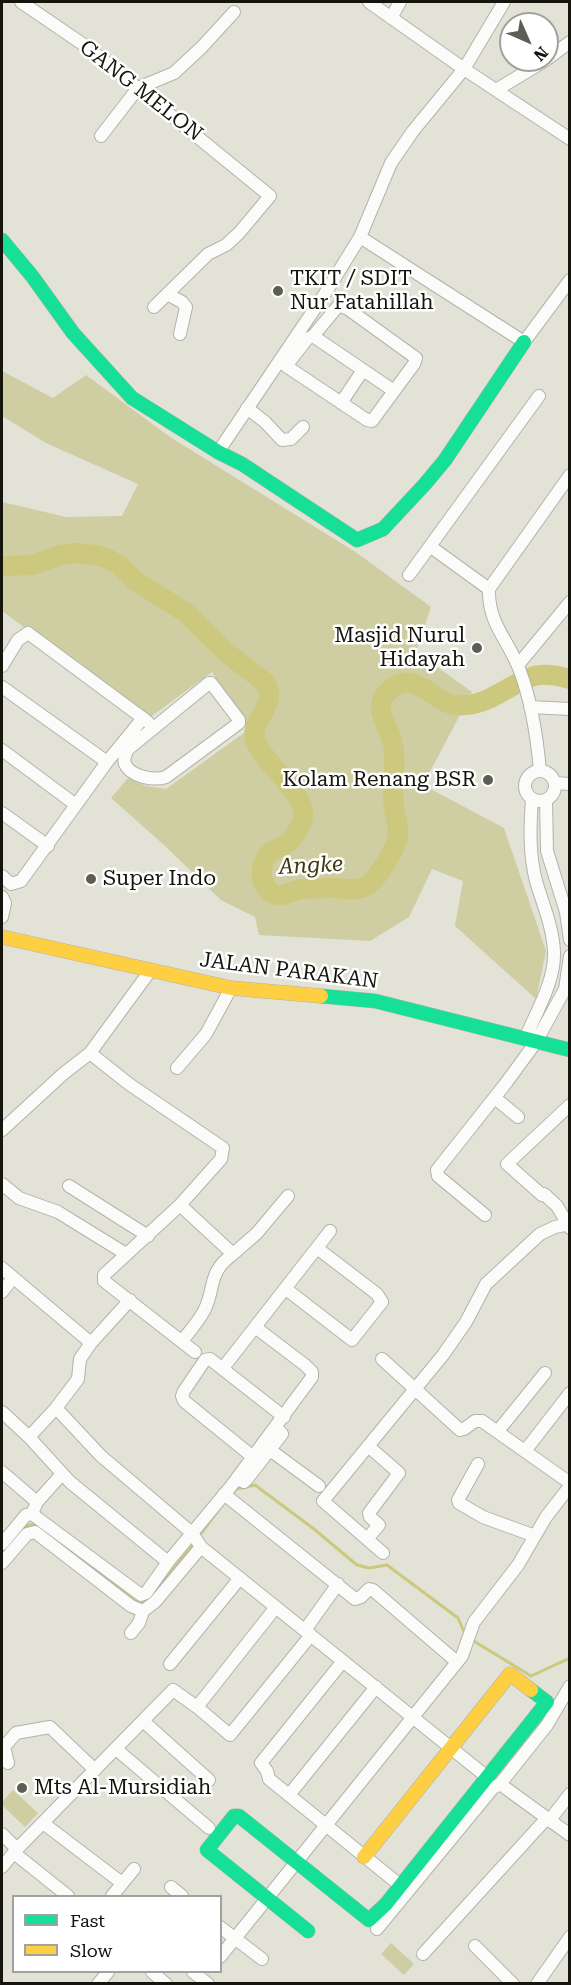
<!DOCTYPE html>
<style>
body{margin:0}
#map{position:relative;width:571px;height:1985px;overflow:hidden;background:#e2e2d7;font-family:"Roboto Serif",serif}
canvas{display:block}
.frame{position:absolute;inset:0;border:3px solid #15150e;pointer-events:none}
.legend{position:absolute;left:12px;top:1895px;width:210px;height:78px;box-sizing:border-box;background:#fff;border:2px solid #a1a19f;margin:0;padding:8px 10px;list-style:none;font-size:18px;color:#15150e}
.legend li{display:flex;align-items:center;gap:12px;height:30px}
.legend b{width:30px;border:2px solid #a1a19f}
.north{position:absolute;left:499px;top:12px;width:60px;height:60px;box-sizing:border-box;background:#fff;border:2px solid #a1a19f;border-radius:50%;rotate:135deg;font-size:16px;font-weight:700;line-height:24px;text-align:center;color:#15150e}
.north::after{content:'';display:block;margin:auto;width:21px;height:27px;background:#5d5d54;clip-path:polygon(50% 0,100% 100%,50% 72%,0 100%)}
</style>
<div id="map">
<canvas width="571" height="1985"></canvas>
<div class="frame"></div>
<ul class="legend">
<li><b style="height:8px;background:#16e098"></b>Fast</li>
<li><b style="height:8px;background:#ffcf43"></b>Slow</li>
</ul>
<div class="north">N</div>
</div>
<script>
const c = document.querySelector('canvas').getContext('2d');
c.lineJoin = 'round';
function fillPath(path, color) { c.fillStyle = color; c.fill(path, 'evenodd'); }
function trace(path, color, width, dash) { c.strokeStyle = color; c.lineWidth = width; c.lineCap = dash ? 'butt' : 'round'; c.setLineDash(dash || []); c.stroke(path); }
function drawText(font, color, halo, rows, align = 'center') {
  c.font = font + ' "Roboto Serif",serif'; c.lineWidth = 5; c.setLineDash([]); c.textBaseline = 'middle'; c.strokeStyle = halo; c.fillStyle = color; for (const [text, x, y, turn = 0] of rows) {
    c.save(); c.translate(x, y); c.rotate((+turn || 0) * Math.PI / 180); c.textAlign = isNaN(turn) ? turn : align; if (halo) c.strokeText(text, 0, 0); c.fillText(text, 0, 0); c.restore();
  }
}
const green = new Path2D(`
 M2 371 53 398 86 375 170 437 357 553 431 607 416 652 472 692 423 785 504 828 546 951 536 999 455 926 463 881 432 869 409 917 370 941 259 935 255 917 221 900 164 845 111 798 128 778 146 786 166 789 248 730 212 672 149 718 2 611V502L66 517 122 516 138 484 46 443 2 416Z
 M13 1790 38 1813 25 1827 2 1805V1802Z
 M391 1943 414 1964 404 1975 381 1954Z`);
const stream = new Path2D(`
 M234 1492 236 1489 255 1485 314 1529 357 1565 369 1568 387 1565 458 1618 465 1634
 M199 1536 217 1512
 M15 1538C22 1530 27 1522 38 1525
 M60 1542 135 1601 141 1603 148 1600 194 1544
 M472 1640 531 1676 570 1658`);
const river = new Path2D(`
 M2 566 32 565 60 555 75 553 95 555 106 558 119 565 137 582 185 612 227 653 267 684C277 708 250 719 255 739 262 764 308 793 303 818 302 824 294 837 290 841 284 847 272 849 267 856 261 863 260 878 265 886 268 891 273 895 280 895 287 895 294 890 302 889 309 888 317 889 324 888 337 886 352 893 364 887 378 880 393 853 397 839 400 827 396 819 394 808 391 785 398 763 392 740 388 726 373 707 386 694 412 665 430 700 454 705 458 706 463 705 467 705 492 703 511 683 534 676 545 673 559 676 570 679`);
const street = new Path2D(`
 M21 2 87 47 270 196 239 233 226 245 208 254 154 307
 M369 2 464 69 570 139
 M391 18 400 2
 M547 59 570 42
 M496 90 546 60
 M101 136 138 88 174 73 202 47 234 12
 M360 237 524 342 570 280
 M167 294 182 302 186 307 180 334
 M339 305 348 309 416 358 414 364 372 421 367 420 286 366 307 339 313 336Z
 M313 336 394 391
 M341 403 363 370
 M247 408 265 422 282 440 291 439 303 427
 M218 452 326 292 360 237 391 163 413 131 464 69 504 2
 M431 547 489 589
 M409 575 539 396
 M518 665 570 602
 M2 666 18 640 28 633 148 722
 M209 683H211L239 720V723L166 777C154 781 131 777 125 764 123 759 126 753 128 749Z
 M2 687 107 762
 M530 707 570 709
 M2 750 76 805
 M540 771C537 737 532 703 520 671 509 640 488 625 489 589L570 475
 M525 786a15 15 0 1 1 30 0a15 15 0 1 1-30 0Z
 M555 783 570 784
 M546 800 547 851 566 912 570 940
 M2 813 48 846
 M2 876 11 884 21 881 107 762 143 718
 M2 897 5 903 2 917
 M525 1039C536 1012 555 982 554 952 553 927 543 905 536 881 529 854 530 827 532 799
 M90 1053 129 1084 223 1148 221 1159 180 1205 104 1275V1281L195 1352
 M177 1068 206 1034 231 988
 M495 1098 518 1117
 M570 1105 507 1164 542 1195 544 1194 557 1206 570 1228
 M2 1130 63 1074 90 1053 150 971
 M2 1184 19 1198 58 1212 126 1254
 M69 1186 148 1236
 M180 1205 233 1254 257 1233 288 1196
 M485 1215 438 1176 437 1170 506 1083 536 1042 565 989 570 956
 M2 1268 91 1343
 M286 1289 352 1340 382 1302 377 1294 317 1248
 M2 1292 13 1278
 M182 1341C189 1332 198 1322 204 1311 216 1287 207 1273 233 1254
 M382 1359 460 1430 464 1429 475 1421H482L570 1483
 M223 1368 330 1231
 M56 1408 101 1456 192 1533 201 1547 487 1777
 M2 1412 29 1437 70 1482 168 1562
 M498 1431 545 1373
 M29 1437 56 1408 78 1379 80 1359 91 1343 130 1300
 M266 1447 319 1486
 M525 1451 570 1393
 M253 1457 184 1401 182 1396 184 1391 205 1360 210 1359 284 1417
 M478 1464 458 1500 459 1503 483 1517 535 1536
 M2 1472 37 1502
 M237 1479 244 1482 247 1479 282 1434 276 1427
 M224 1494 355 1599 361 1597 369 1589 373 1590 457 1662
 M32 1514 141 1595 146 1593 168 1562 232 1485 312 1377V1372L305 1365 255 1327
 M367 1539 379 1525 370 1517 369 1513 399 1473 368 1446
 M2 1544 26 1515 32 1514 37 1502 62 1474
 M383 1553 323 1501 443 1355 466 1322 486 1284 540 1234 555 1227 570 1224
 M2 1563 27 1534 35 1532 131 1606 143 1611 155 1602 201 1547
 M305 1630 338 1584
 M131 1633 139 1623 143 1611
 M343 1661 261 1763 267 1771 269 1779 401 1886
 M170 1664 240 1578
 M197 1707 276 1607
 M143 1721 209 1780
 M116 1749 209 1828
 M8 1763 4 1747 16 1733 50 1727 95 1770
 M500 1784 570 1835
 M289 1795 376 1687
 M549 1821 570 1794
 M43 1823 118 1880
 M2 1834 17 1849
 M14 1853 68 1896
 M2 1867 17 1849 173 1690 197 1707 230 1735 311 1635
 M171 1887 182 1896
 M112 1896 134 1869
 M220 1927 262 1959
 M377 1929 493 1788 500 1784 547 1725 570 1686
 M475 1946 513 1984
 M423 1954 546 1819
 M220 1957 462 1656 474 1622 518 1565 546 1517 570 1486
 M152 1972 166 1984
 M193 1972 208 1984
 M98 1984 108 1972
 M537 1984 570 1937`);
const fast = new Path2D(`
 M2 240 32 276 73 333 132 398 218 452 242 464 357 540 383 529 425 484 445 460 524 342
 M321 996 375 1001 570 1050
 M308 1931 207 1850 234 1816H239L369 1920 386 1904 547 1702 531 1690`);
const slow = new Path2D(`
 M2 937 231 988 321 996
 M364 1857 510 1674 531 1690`);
const markers = [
 [278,291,6,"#5d5d54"],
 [477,648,6,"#5d5d54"],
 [488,780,6,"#5d5d54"],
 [91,879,6,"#5d5d54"],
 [22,1788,6,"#5d5d54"]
];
const streetNames = [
 ["GANG MELON",141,91,38],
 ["JALAN PARAKAN",289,971,7]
];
const poiNames = [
 ["TKIT / SDIT",290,279],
 ["Nur Fatahillah",290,303],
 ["Masjid Nurul",465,636,"right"],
 ["Hidayah",465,660,"right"],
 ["Kolam Renang BSR",476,780,"right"],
 ["Super Indo",103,879],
 ["Mts Al-Mursidiah",34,1788]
];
const waterNames = [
 ["Angke",311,866,-3]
];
fillPath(green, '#cfcda2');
trace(stream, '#ccc87d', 3);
trace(river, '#ccc87d', 20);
trace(street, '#b3b3ab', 14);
trace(fast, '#b3b3ab', 15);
trace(slow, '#b3b3ab', 15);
trace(street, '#fbfbf9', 12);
trace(fast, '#16e098', 14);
trace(slow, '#ffcf43', 14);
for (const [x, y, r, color] of markers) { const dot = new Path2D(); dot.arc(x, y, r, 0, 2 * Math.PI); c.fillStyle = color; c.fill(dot); trace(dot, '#fff', 2); }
drawText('21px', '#15150e', '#fff', streetNames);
drawText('21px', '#15150e', '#fff', poiNames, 'left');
drawText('italic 22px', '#3a370b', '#fff', waterNames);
</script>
